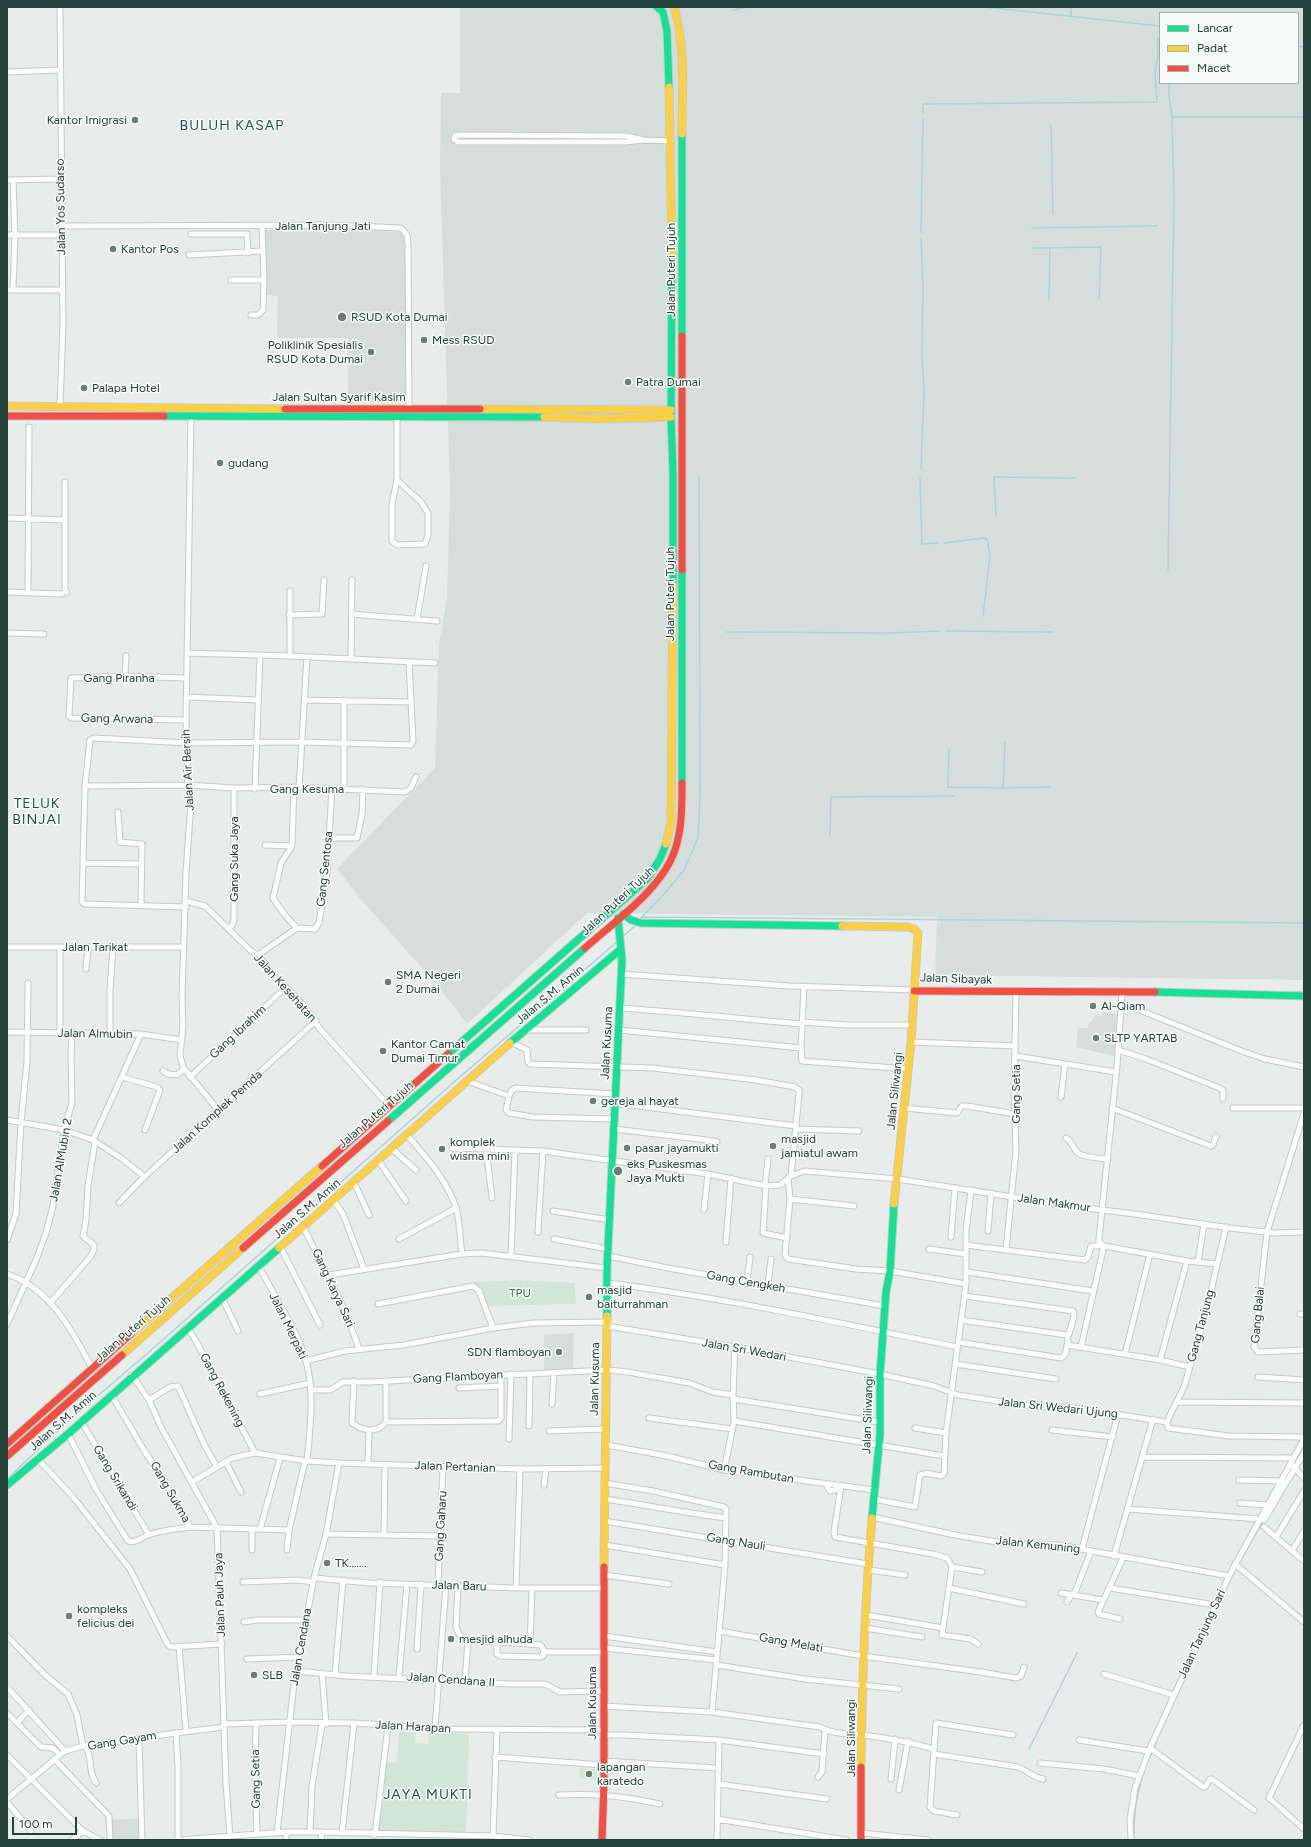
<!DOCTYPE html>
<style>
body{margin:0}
#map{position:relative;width:1311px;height:1847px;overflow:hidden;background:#e8edeb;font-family:Figtree,sans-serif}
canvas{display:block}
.frame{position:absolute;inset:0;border:8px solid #24423a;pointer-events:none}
.legend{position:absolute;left:1159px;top:12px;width:140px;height:72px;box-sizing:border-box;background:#f7fbf9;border:1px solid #a3b1ad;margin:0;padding:5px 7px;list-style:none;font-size:12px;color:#24423a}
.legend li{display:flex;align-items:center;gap:8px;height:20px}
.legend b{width:20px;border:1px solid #a3b1ad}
.scale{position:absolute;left:12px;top:1817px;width:65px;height:18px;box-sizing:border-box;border:2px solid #24423a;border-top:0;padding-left:5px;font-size:12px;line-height:14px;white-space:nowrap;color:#24423a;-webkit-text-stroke:3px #f7fbf9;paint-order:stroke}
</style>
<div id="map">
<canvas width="1311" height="1847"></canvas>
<div class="frame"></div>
<ul class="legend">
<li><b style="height:5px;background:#16e098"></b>Lancar</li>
<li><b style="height:5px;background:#ffcf43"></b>Padat</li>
<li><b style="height:5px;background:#f24e42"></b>Macet</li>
</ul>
<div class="scale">100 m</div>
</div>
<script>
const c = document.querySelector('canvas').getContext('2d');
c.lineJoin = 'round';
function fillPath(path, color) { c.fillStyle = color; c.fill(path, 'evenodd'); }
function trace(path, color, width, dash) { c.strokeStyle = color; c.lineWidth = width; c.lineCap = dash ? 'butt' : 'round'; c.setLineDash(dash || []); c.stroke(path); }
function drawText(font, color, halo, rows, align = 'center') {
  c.font = font + ' Figtree,sans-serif'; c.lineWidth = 3; c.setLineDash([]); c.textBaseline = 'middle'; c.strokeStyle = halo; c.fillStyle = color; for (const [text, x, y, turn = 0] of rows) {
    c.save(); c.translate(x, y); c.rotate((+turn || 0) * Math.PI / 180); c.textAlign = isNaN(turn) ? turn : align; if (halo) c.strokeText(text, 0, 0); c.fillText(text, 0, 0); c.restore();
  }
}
const built = new Path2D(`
 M460 7H1304V980L935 975 937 917 587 913 467 1024 438 986 359 897 337 869 435 768 439 645 447 599 450 488 440 168 441 93H460ZM1160 13H1298V83H1160Z
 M334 229 401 232 406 238 408 399 404 403H348V338H277L278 296 266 295 265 230Z
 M1103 1012 1117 1014 1114 1056 1076 1047 1078 1028H1087L1090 1022 1092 1021 1094 1015 1102 1016Z
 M574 1333 573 1370H544V1335Z
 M141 1818 142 1839 110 1840 109 1820Z`);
const green = new Path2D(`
 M520 1280 576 1283 575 1287 576 1304 485 1306 474 1282Z
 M399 1731 416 1732 415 1743 428 1744 429 1732 469 1734 466 1834 377 1832 385 1763 397 1762Z
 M580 1768 598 1769 597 1780 579 1778Z`);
const stream = new Path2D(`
 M984 7 1160 26
 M733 10 748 7
 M1071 16V7
 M1298 46 1304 47
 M923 112V104L1157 102 1155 72 1158 54V39L1160 37
 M1172 117H1304
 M1051 125 1053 214
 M1032 228 1157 226
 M921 231 923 119
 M921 238 923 288 922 355 924 392 921 469
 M1032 248 1101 247 1099 300
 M1049 300 1050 247
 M920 478 922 544 938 543
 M996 516 994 477 1076 478
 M945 543 984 538 987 539 990 555 983 616
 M1168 570 1174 198 1172 117 1169 95V83
 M946 631 1053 632
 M727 632 889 633 939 631
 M1005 743 1003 788 1050 787
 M949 748 948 787 1003 788
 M830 835 831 797 954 796
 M642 917 1304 923
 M640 919 665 893 684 870 698 838 700 795 699 476
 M622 937 635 926
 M944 987 962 988
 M1274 992H1304
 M7 1479 66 1423 149 1352 454 1082 618 941
 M1241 1560 1263 1521
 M1287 1604 1304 1618
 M1029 1749 1077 1653
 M1154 1749 1159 1734
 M1146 1764 1152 1753
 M1134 1840C1133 1818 1136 1798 1142 1777`);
const street = new Path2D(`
 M7 72 60 70
 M644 140 624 142H458L454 139 455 136 460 135 626 136 644 140 671 141
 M7 180 60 179
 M13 180 15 235 13 290
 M62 226 330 225 401 228 407 235 408 245 409 408
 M191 234H247L248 253
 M7 235H61
 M189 255 263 251
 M231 280H264
 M7 290H62
 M251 315H258L263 310 264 280 262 226
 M60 406 63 326 60 7
 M191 416 186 720 188 785 191 803 186 872 182 997 183 1026 180 1055 183 1067 218 1110
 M397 480 421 502 428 513V535L425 544 397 545 392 541V504L397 480V416
 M7 518 65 520
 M290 591V656
 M7 592 61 594 67 592 65 591V482
 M28 592 29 427
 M351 614 437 621
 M289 615 322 614 324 580
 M417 619 426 566
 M7 633 44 634
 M187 653 290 656 435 663
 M351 659 352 580
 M125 676 126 656
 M186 697 258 700
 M304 700 411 702
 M186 720 71 718 69 716 71 678 125 676 186 678
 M85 786 188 785 234 788 294 787 405 792 411 788 416 777
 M294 787 292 846 281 863 273 898 284 914 297 928
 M299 788 307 657
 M255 789 260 655
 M344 789V700
 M118 812 120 842 142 844 141 905
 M329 838H357L362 814 363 789
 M265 845 292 846
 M83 863 141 864
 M186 901 205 906 251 951 258 955 278 981 291 992 305 1007 320 1029 390 1107
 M186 907 85 904 82 902 85 786 90 740 94 738 188 743 302 742 411 745 413 741 409 663
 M297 928 315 929 319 923 327 872 332 789
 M229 929 233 924 234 919V788
 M7 947H184
 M60 947V1033
 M258 955 297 928
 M86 969 88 947
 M621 974 789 986 915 990
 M804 987 801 1048 802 1061 908 1069
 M1122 1003 1244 1052 1265 1059 1304 1067
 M620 1008C681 1012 741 1019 802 1024
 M802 1022 846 1025H912
 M527 1030H586
 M619 1030 801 1048
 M7 1032 141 1034 182 1040
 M110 1033V990L113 947
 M511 1042 527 1050 528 1062 530 1064 653 1068 756 1080 795 1087 799 1090V1094L791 1176
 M911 1042 1016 1046
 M1118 1050 1146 1059 1217 1087 1223 1090V1099
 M1015 1056 1116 1072
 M163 1071 168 1074 177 1075 184 1069
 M122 1077 157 1087 160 1090 145 1130
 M190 1077 286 987
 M467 1081 509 1096 506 1110 509 1113 533 1117 614 1119
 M509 1096 512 1090 515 1088 615 1094
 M1061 1097 1065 1064
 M614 1103 796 1126
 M904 1108 957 1113 962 1106H967L1015 1114
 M1112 1108 1211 1146 1213 1145 1216 1136
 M1233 1108H1304
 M1304 1113 1267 1232 1254 1347 1258 1352 1304 1350
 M7 1120 64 1130 93 1140 121 1158 145 1177
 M614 1129 707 1140 717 1142
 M796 1129 859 1131
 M406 1134C426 1157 449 1182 457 1211 460 1225 460 1240 462 1254
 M1066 1138C1072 1141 1073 1148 1078 1153 1085 1158 1100 1158 1108 1159
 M93 1140 141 1034
 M391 1148 416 1170
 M452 1148 543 1151 708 1174 766 1186 780 1185 791 1176 804 1171 898 1179 1070 1206 1135 1214 1230 1228 1275 1233 1304 1232
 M486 1148 492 1198
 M378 1160 406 1201
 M788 1178 790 1199 785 1255 788 1259 856 1269 890 1271 966 1284
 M354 1182 369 1215
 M765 1185 768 1159
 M766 1186 763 1233 787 1238
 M333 1199 343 1214 364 1269
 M790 1199 854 1206
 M119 1203 141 1180 316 1021
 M704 1210 708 1174
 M553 1211 610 1220
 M303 1227C324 1267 345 1306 359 1349
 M1226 1227 1206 1312 1184 1387 1171 1413 1167 1422 1168 1428 1229 1436 1304 1437
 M988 1231 991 1193
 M538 1232 543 1151
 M951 1237 955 1188
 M399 1239 456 1208
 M554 1239 608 1249
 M7 1240 16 1214 21 1123 27 1061 28 983
 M726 1242 731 1178
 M966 1245 1085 1260 1088 1257 1091 1246H1104L1187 1261 1217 1264
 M1103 1245 1099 1242V1239L1117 1066 1122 993
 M280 1246 320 1325
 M929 1249 966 1254
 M1006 1250 1016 1151 1014 1094 1016 992
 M511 1256 515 1150
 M608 1256 668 1268 885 1306
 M1198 1262 1204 1224
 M258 1265C273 1294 297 1329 306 1361 315 1392 310 1429 307 1461
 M967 1272 1093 1291
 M7 1274C50 1288 72 1330 92 1368
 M329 1275 462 1254 481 1253 607 1268
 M747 1281 750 1257
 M608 1283C725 1298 841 1323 957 1347
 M768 1285 771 1259
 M965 1296 1073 1311 1074 1316 1069 1334 1067 1335
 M222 1298 238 1331
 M51 1302 91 1256 94 1249V1245L83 1236 86 1220 88 1186 95 1142
 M378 1304 473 1286 479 1291 493 1328
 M1300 1314H1304
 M7 1324 36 1260 46 1233 53 1206 64 1130 72 1103 71 1056 72 1033
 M607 1326 735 1347 880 1374 934 1386 958 1395 1036 1407H1067L1167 1422
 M187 1327 196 1341 255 1453
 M958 1342 1061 1358 1065 1355 1068 1342 1067 1335 961 1320
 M1067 1345 1160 1360 1190 1367
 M1081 1347 1104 1246
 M1125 1354 1150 1254
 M1160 1360 1187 1261
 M306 1361 345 1351 404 1345 493 1328 534 1323 607 1322
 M955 1364 1056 1379
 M132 1375 149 1400 161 1427 217 1528 226 1783 230 1837
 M1258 1377 1304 1380
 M354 1381 352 1420V1423L360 1428 369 1430 368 1464
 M459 1388 500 1386
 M311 1390H330L343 1382H369L607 1370 628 1372 689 1383 713 1392 733 1395
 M111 1394 145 1452 162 1477 190 1527 289 1530
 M260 1394 310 1383
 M733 1399 879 1422
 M149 1400 170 1387 178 1386 204 1444 217 1467
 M1177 1402 1304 1403
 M552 1404 554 1373
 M649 1418 732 1429
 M81 1421 149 1535
 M734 1421 944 1456
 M386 1422 498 1421 501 1418V1375
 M529 1426 530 1374
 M915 1428 946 1433
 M372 1430 380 1428 386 1422V1381
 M1052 1430 1113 1437
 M549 1431 605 1429
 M68 1434 97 1491 128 1541C135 1544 142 1537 148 1535 161 1530 176 1529 190 1527
 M509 1439 511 1374
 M606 1445 667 1456 724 1470 874 1490
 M1143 1457 1293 1458
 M37 1458 73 1497 130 1569 168 1645 171 1647 222 1644
 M226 1462 241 1492
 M1293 1466 1304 1478
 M724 1470 734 1421 733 1395 735 1347
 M1239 1480 1282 1481
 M192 1482 232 1458 255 1453 307 1461 339 1463 520 1469 605 1468
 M604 1483 653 1491 724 1507 726 1509 725 1565
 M826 1484 830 1491 835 1490 838 1486
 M544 1485 546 1469
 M841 1486 834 1532 835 1537 933 1554 947 1558 952 1567 942 1635 971 1639 978 1644
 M605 1499C645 1505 685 1513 726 1518
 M873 1499 915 1507 920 1475 926 1473 941 1476 944 1474 946 1433 966 1284V1230L971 1190
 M1240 1503 1267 1505
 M1128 1509 1259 1519
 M872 1517 955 1535 1009 1544 1059 1545 1229 1576
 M1264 1520 1304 1453
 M604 1521 868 1564
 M1264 1527 1304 1561
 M252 1529V1550
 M260 1529 280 1458
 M326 1534 441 1536
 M384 1535 385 1465
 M1276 1537 1304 1491
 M605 1545 725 1565 712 1712
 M1082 1549 1118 1414
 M287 1550 289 1530 305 1461
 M1292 1551 1304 1531
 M1114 1556 1153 1419
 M1235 1564 1304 1622
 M952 1567 982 1572
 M869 1570 905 1575
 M604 1575 669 1584
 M314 1578 370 1583 516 1588H604
 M243 1582 298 1580 313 1582
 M438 1585 443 1467
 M458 1586 456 1627 460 1636 468 1640 541 1645 544 1651 548 1652H604
 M516 1588 520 1469
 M949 1588 1024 1604
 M1110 1588 1215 1605
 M1061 1593 1103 1600
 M1074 1595 1091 1551
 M1067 1602 1072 1594
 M866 1615 943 1628
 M1120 1619 1099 1614 1098 1612 1123 1558
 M244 1622 256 1620H306
 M865 1628 922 1637
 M719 1631 863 1656 981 1672 1016 1678 1021 1676 1024 1667
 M7 1636 45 1675 68 1694 77 1715 83 1746
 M604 1636 717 1652
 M497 1642V1654L500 1656 539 1657 543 1656 544 1651
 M530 1644 532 1589
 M179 1646 186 1731
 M604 1648 717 1660
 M417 1649 421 1584
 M247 1659 299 1657
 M717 1665 805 1679 899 1689
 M297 1671 346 1676 510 1684H545L560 1692 603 1691
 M322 1673 326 1724
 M1104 1674 1174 1695
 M335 1675 343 1580
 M374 1676 380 1582
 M399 1677 407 1584
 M465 1682 468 1640
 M7 1687 65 1751
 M603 1706 712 1712 820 1727C832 1734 849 1734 863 1735 887 1738 910 1742 934 1749
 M29 1710 17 1723 41 1747 53 1748 60 1755
 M7 1713 17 1723
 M256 1723 255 1775 257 1834
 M224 1724 291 1722 354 1723 449 1729 603 1730
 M1304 1725 1269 1798 1304 1829
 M435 1728 446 1585
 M176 1733 178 1766V1840
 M603 1735H625L719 1740 824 1754
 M139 1738 142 1840
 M1079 1740 1148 1751
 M85 1746C94 1759 87 1771 96 1783
 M1150 1748 1203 1787H1205L1210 1779H1212L1254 1810
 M934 1754 1018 1767C1027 1770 1032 1777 1043 1779
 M7 1755 83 1831 100 1840
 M495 1757 603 1765
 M54 1759 109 1816 110 1840
 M603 1761 719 1768
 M1040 1763 1104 1769 1139 1776
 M818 1777 822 1772 825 1730
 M891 1779 895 1739
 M719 1784 827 1799
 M899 1790 908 1741
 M559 1795C593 1793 626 1796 660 1804
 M7 1799 65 1751 83 1746 176 1733 224 1727
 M7 1802 31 1831
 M957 1815 934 1811 930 1807 936 1723 1013 1735
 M717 1819 846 1840
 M310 1832 312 1786 322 1724
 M277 1833 294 1684 314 1578 326 1534 339 1463
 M342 1833 354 1723
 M862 1833 928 1840
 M375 1835 388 1726
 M493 1836 497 1730
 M72 1840 83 1831
 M179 1840 286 1832H322L493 1836 529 1840
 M286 1840V1832
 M321 1840 322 1832
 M717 1840 719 1740
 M1131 1840 1130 1820 1135 1788 1150 1748 1229 1576 1304 1439`);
const fast = new Path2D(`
 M657 7 663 12 667 31 669 87
 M682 134V336
 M672 255 671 417 673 473V585
 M164 416 544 417
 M682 783V570
 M623 914 631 920 641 923 842 926
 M1155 992 1304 996
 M510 1043 621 949
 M448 1054 647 879 660 859 666 844
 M388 1121 585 948
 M607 1316V1268L622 960 618 918
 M7 1485 68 1434 279 1248
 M872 1518 880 1434V1374L886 1292 890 1271 894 1204`);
const slow = new Path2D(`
 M674 7C686 47 682 92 682 134
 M669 87 672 255
 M7 406 285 409
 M480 409 671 410
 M544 417 600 419 671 417
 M666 844 671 822 673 585
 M842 926 908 927 914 929 918 933 911 1042 894 1204
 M279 1248 510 1043
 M131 1334 322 1166
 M122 1355 243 1248
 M604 1567 607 1316
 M861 1767C862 1684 865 1601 872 1518`);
const jam = new Path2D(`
 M682 336V570
 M285 409H480
 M7 416H164
 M585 948C615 921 662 889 675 850 682 829 682 806 682 783
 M914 991 1155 992
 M322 1166 448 1054
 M243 1248 388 1121
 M7 1444 131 1334
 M7 1456 122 1355
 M602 1840 604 1782V1567
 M861 1840V1767`);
const markers = [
 [135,120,4,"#697e78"],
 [113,249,4,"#697e78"],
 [342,317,5,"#697e78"],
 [424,340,4,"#697e78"],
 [371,352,4,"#697e78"],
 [628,382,4,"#697e78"],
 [84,388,4,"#697e78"],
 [220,463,4,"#697e78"],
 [388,982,4,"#697e78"],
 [1093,1006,4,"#697e78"],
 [1096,1038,4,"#697e78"],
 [383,1051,4,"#697e78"],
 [593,1101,4,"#697e78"],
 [773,1146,4,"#697e78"],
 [627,1148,4,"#697e78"],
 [442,1149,4,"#697e78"],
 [618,1171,5,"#697e78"],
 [589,1297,4,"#697e78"],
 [559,1352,4,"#697e78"],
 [327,1563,4,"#697e78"],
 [69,1616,4,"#697e78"],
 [451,1639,4,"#697e78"],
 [254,1675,4,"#697e78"],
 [589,1774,4,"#697e78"]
];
const poiNames = [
 ["Kantor Imigrasi",127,120,"right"],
 ["Kantor Pos",121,249],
 ["RSUD Kota Dumai",351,317],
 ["Mess RSUD",432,340],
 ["Poliklinik Spesialis",363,345,"right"],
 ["RSUD Kota Dumai",363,359,"right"],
 ["Patra Dumai",636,382],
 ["Palapa Hotel",92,388],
 ["gudang",228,463],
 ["SMA Negeri",396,975],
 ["2 Dumai",396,989],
 ["Al-Qiam",1101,1006],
 ["SLTP YARTAB",1104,1038],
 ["Kantor Camat",391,1044],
 ["Dumai Timur",391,1058],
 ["gereja al hayat",601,1101],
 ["masjid",781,1139],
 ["jamiatul awam",781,1153],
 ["komplek",450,1142],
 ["wisma mini",450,1156],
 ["pasar jayamukti",635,1148],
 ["eks Puskesmas",627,1164],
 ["Jaya Mukti",627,1178],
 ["masjid",597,1290],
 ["baiturrahman",597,1304],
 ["SDN flamboyan",551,1352,"right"],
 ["TK.......",335,1563],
 ["kompleks",77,1609],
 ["felicius dei",77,1623],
 ["mesjid alhuda",459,1639],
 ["SLB",262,1675],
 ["lapangan",597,1767],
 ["karatedo",597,1781]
];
const streetNames = [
 ["Jalan Yos Sudarso",61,207,-91],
 ["Jalan Tanjung Jati",323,226],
 ["Jalan Puteri Tujuh",671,270,-90],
 ["Jalan Sultan Syarif Kasim",339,397],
 ["Jalan Puteri Tujuh",670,594,-90],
 ["Gang Piranha",119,678],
 ["Gang Arwana",117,719,1],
 ["Jalan Air Bersih",188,770,-93],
 ["Gang Kesuma",307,789],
 ["Gang Suka Jaya",234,859,-90],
 ["Gang Sentosa",325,869,-84],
 ["Jalan Puteri Tujuh",618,901,-43],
 ["Jalan Tarikat",95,947],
 ["Jalan Sibayak",956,979,2],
 ["Jalan Kesehatan",285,988,48],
 ["Jalan S.M. Amin",550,995,-40],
 ["Gang Ibrahim",238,1032,-43],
 ["Jalan Almubin",95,1034,1],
 ["Jalan Kusuma",607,1043,-87],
 ["Jalan Siliwangi",895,1091,-84],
 ["Gang Setia",1016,1094,-90],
 ["Jalan Komplek Pemda",217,1112,-42],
 ["Jalan Puteri Tujuh",376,1115,-41],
 ["Jalan AlMubin 2",61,1160,-80],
 ["Jalan Makmur",1054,1203,8],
 ["Jalan S.M. Amin",307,1209,-41],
 ["Gang Cengkeh",746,1282,10],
 ["Gang Karya Sari",333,1288,65],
 ["Gang Balai",1258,1315,-85],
 ["Jalan Merpati",288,1326,64],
 ["Gang Tanjung",1201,1326,-75],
 ["Jalan Puteri Tujuh",133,1329,-41],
 ["Jalan Sri Wedari",744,1350,10],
 ["Gang Flamboyan",458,1377,-3],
 ["Jalan Kusuma",595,1379,-89],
 ["Gang Rekening",222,1390,62],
 ["Jalan Sri Wedari Ujung",1058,1408,6],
 ["Jalan Siliwangi",868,1415,-88],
 ["Jalan S.M. Amin",63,1421,-41],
 ["Jalan Pertanian",455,1467,2],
 ["Gang Rambutan",751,1472,10],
 ["Gang Srikandi",115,1478,59],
 ["Gang Sukma",170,1492,60],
 ["Gang Gaharu",441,1526,-87],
 ["Gang Nauli",736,1542,9],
 ["Jalan Kemuning",1038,1545,6],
 ["Jalan Baru",459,1586,2],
 ["Jalan Pauh Jaya",220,1595,-92],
 ["Jalan Tanjung Sari",1202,1634,-65],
 ["Gang Melati",791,1643,10],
 ["Jalan Cendana",301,1647,-80],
 ["Jalan Cendana II",451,1680,4],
 ["Jalan Kusuma",592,1703,-90],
 ["Jalan Harapan",413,1727,3],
 ["Jalan Siliwangi",851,1738,-90],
 ["Gang Gayam",122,1741,-9],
 ["Gang Setia",256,1779,-91]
];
const parkNames = [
 ["TPU",520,1293]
];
const quarterNames = [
 ["BULUH KASAP",232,126],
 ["TELUK",37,804],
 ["BINJAI",37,820],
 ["JAYA MUKTI",428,1795]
];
fillPath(built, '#d6dedb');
fillPath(green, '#d1e6d8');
trace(stream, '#a9d4db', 1.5);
trace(street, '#c5cac8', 7);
trace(fast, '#c3cbc8', 9);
trace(slow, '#c3cbc8', 9);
trace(jam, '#c3cbc8', 9);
trace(street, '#fcfcfc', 5);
trace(fast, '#16e098', 7);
trace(slow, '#ffcf43', 7);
trace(jam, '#f24e42', 7);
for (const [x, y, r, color] of markers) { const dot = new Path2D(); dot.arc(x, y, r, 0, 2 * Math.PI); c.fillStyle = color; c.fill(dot); trace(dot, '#f7fbf9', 1.5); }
drawText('12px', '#24423a', '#f7fbf9', poiNames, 'left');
drawText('12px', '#24423a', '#f7fbf9', streetNames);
drawText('12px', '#2d7a4b', '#f7fbf9', parkNames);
c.letterSpacing = '1px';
drawText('14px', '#1f5548', '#f7fbf9', quarterNames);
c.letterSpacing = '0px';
</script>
